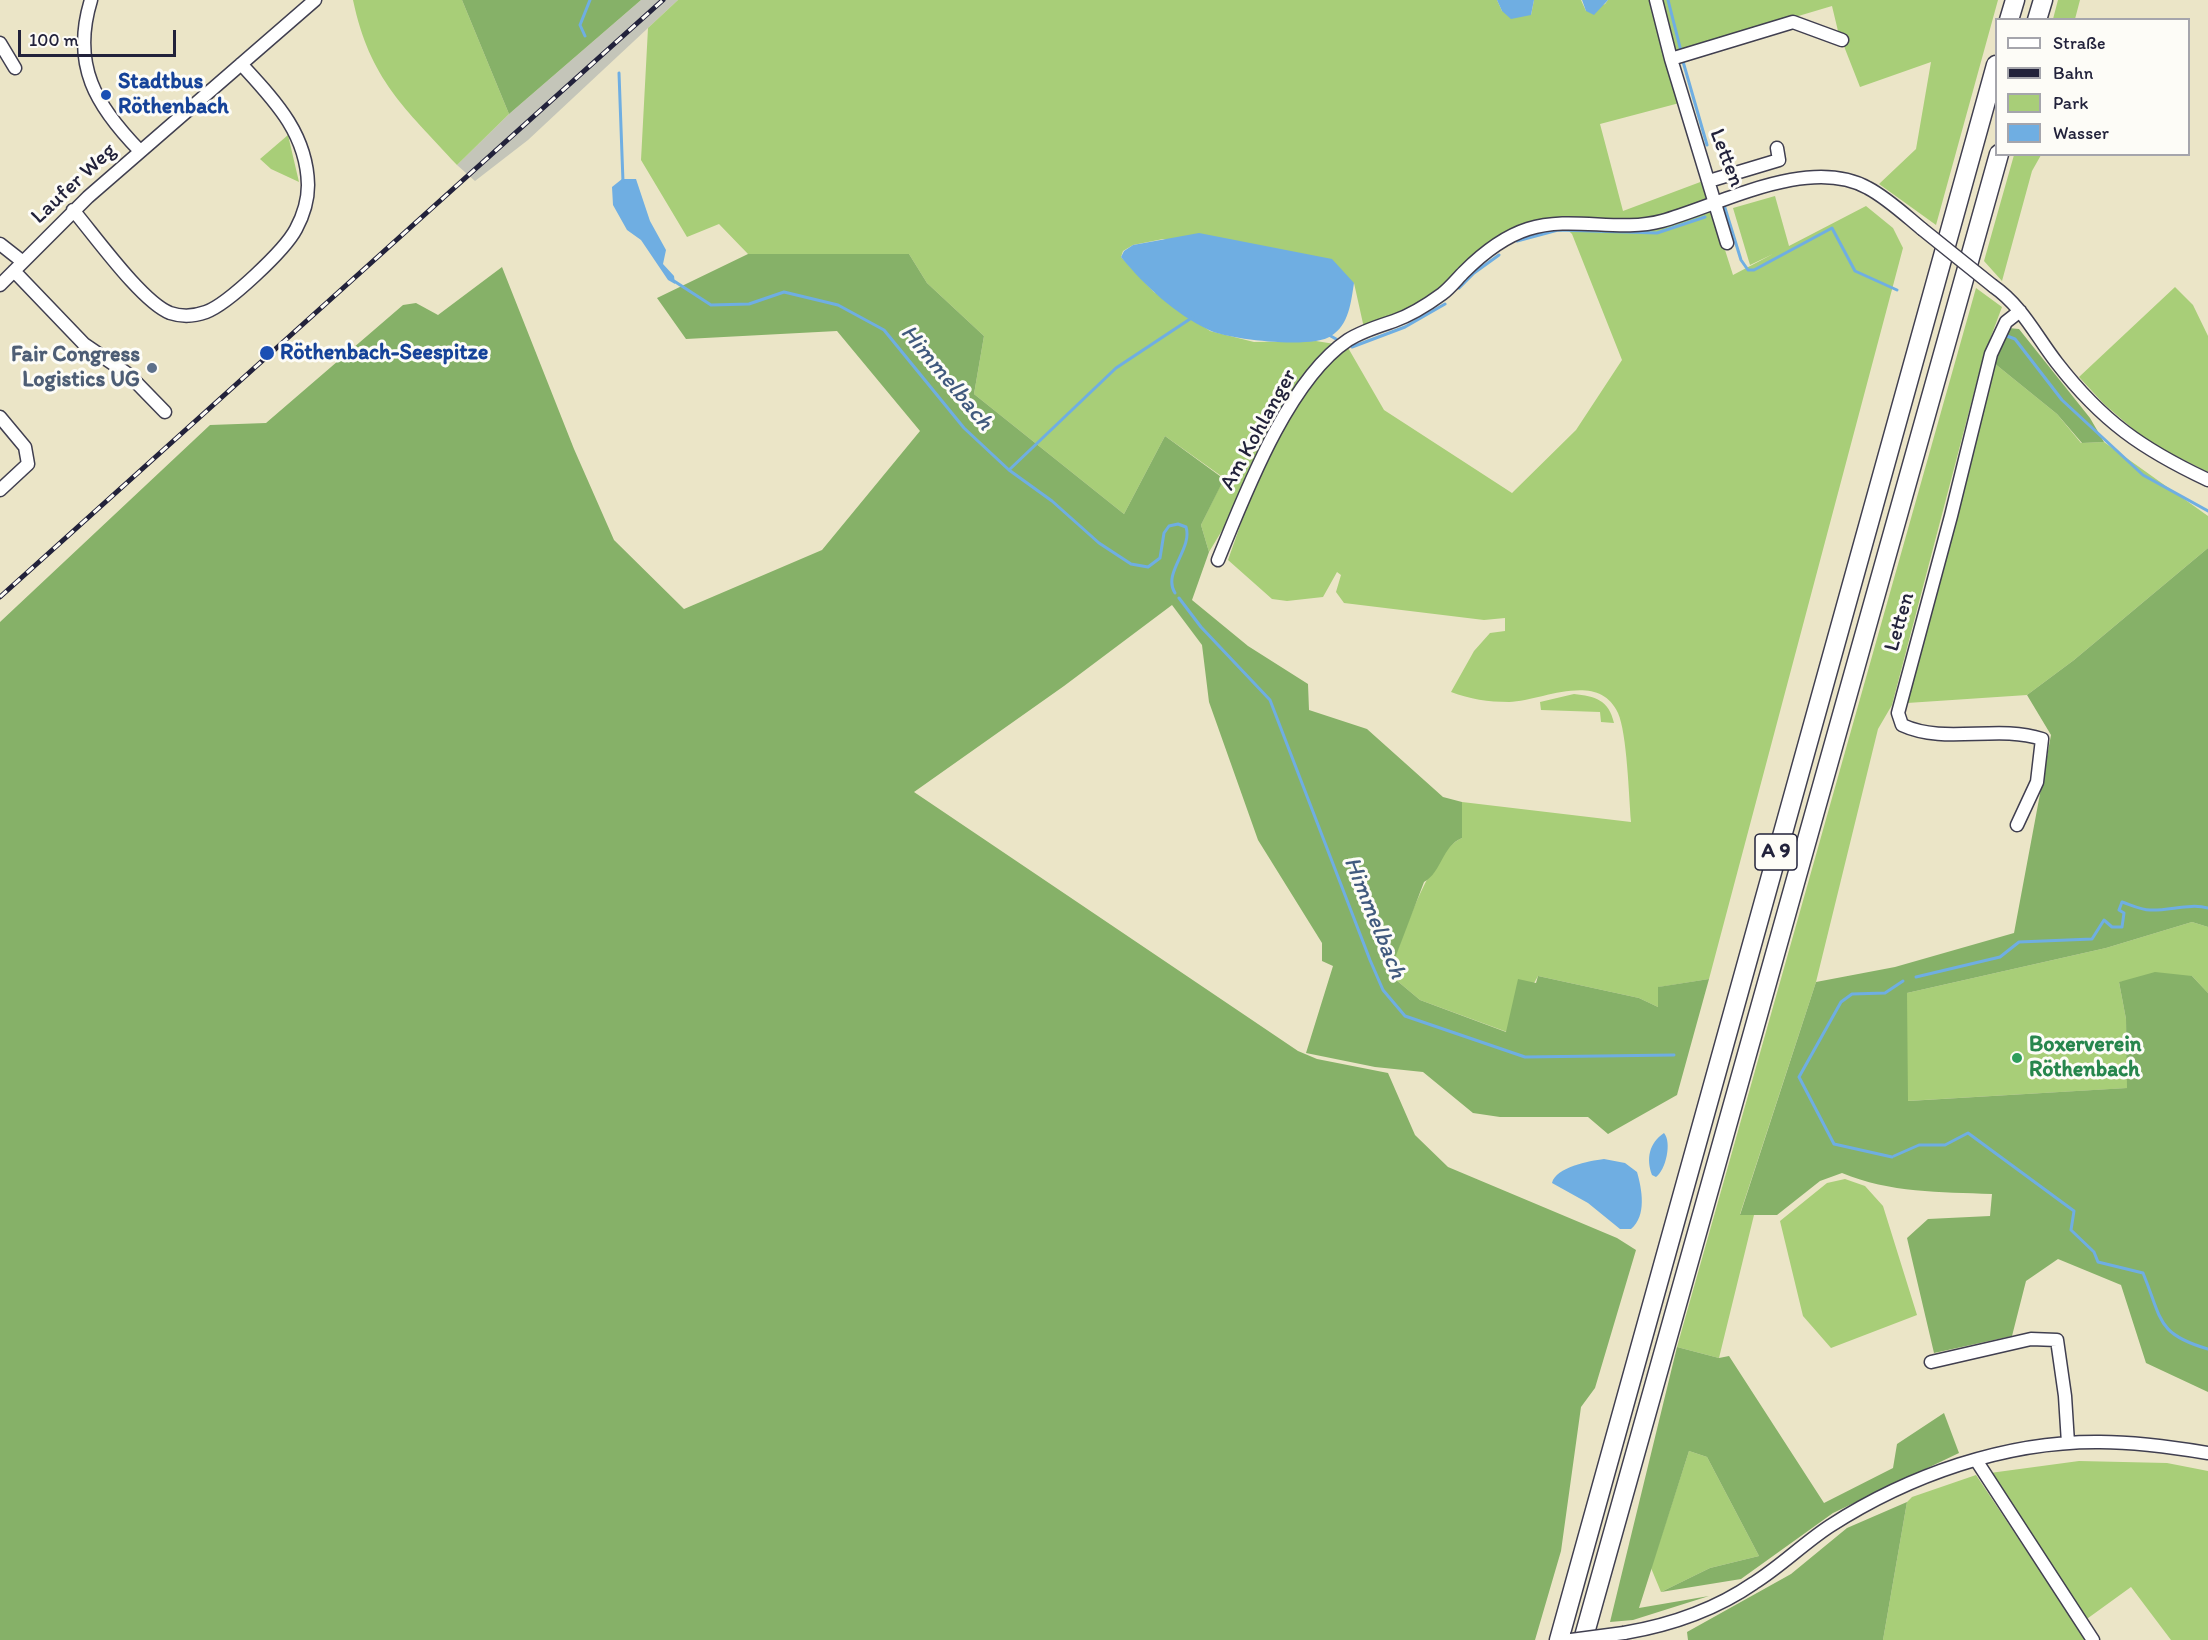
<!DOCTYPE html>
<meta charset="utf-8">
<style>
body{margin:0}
#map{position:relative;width:2208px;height:1640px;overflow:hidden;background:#ebe5c7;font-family:Itim,sans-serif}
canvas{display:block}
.legend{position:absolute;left:1995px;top:18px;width:195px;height:138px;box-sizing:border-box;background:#fdfcf7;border:2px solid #a5a5ac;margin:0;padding:8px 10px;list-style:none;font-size:18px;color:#22223b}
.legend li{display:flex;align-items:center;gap:12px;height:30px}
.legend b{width:30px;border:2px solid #a5a5ac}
.scale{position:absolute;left:18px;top:30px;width:158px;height:27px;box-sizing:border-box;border:3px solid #22223b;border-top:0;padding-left:8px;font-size:18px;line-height:21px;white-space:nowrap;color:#22223b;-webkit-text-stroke:4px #fdfcf7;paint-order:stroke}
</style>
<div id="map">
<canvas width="2208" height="1640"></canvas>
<ul class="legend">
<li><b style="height:8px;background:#fff"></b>Straße</li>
<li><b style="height:8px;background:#22223b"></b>Bahn</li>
<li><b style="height:16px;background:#a8ce78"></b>Park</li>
<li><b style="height:16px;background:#6faee2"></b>Wasser</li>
</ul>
<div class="scale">100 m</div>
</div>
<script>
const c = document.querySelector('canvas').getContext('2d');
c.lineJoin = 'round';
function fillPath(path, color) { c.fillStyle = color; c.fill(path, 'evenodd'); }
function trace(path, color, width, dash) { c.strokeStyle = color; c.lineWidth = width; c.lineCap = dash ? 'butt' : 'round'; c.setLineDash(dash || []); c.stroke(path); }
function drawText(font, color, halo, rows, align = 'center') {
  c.font = font + ' Itim,sans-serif'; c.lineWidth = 6; c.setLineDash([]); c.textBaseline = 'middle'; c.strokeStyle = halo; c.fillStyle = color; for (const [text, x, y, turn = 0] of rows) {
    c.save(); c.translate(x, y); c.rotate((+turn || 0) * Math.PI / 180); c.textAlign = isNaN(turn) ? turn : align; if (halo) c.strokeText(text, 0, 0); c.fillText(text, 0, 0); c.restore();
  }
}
const industrial = new Path2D(`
 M641 0H678L528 140 475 181 457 165 509 114Z`);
const green = new Path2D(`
 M353 0H462L509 114 457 165C404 107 370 80 353 0Z
 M678 0H1497L1502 11 1531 15 1534 0H1581L1586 11 1605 4 1608 0H1998L1936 225 1879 184 1916 149 1931 62 1860 87 1838 31 1832 6 1674 53 1687 101 1600 124 1623 211 1703 181 1733 275 1773 254 1750 265 1733 208 1775 196 1789 246 1866 206 1893 228 1903 248 1709 979 1659 987 1658 1007 1639 998 1538 976 1507 1032 1420 1000 1389 974C1402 940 1429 852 1462 838V802L1631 822C1629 797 1627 733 1618 713 1598 670 1542 701 1509 702 1488 702 1470 699 1451 692L1474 651 1490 633 1505 631V618L1484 620 1344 603 1336 592 1341 575 1337 572 1323 597 1287 601 1272 599 1228 560 1246 509 1238 504 1209 552 1201 525 1224 478 1165 436 1124 514 974 394 984 336 927 283 909 254H748L719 224 687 237 641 160 648 28ZM1556 219 1572 234 1622 360 1576 430 1512 493 1384 410 1347 346 1316 341 1254 342 1210 331 1154 292 1121 257 1123 251 1133 245 1163 239 1354 283 1364 328 1410 310 1443 290 1529 225Z
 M2058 0H2080L2075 19H2053Z
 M288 135 299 182 271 169 260 159Z
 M2014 155H2041L2032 171 2002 281 1984 261Z
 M2175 287 2193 305 2208 336V472L2148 442 2104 404 2079 377Z
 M1976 288 2002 307 1983 358 1892 705 1878 729 1816 982 1740 1214 1754 1215 1719 1358 1677 1347Z
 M1994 363 2057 414 2081 443 2104 442 2208 516V548L2074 660 2027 695 1907 703Z
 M1574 694C1595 696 1609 700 1614 723L1601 722 1600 712 1541 710 1540 702Z
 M2192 922 2208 927V993L2192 976 2119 982 2126 1019 2128 1088 1907 1101V993L2106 948Z
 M1845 1179 1865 1186 1883 1206 1917 1315 1831 1348 1803 1316 1780 1221 1827 1183Z
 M1689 1451 1707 1457 1759 1556 1710 1568 1661 1592 1651 1568Z
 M2079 1461 2167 1463 2208 1471V1640H2171L2131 1587 2084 1621 1990 1473Z
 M1976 1475 2086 1640H1883L1907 1502 1912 1497Z`);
const forest = new Path2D(`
 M462 0H641L509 114Z
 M748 254H909L927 283 984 336 974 394 1124 514 1165 436 1224 479 1201 525 1209 552 1192 600 1248 646 1308 684 1309 710 1367 729 1443 797 1462 802V838C1442 846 1442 872 1424 882L1389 974 1420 1000 1506 1032 1518 979 1536 983 1538 976 1639 998 1658 1007V987L1709 979 1677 1095 1608 1134 1588 1117H1500L1473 1113 1423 1072 1375 1067 1306 1053 1333 966 1322 961V943L1258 840 1209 702 1202 645 1172 605 1064 686 914 792 1298 1051 1317 1059 1388 1073 1415 1135 1448 1167 1617 1238 1636 1250 1595 1388 1581 1407 1561 1551 1535 1640H0V622L210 425 266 423 403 305 416 303 438 315 502 267 574 449 614 540 684 609 822 550 920 431 837 331 686 339 657 298Z
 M2008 328 2019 329 2090 418 2104 442 2082 443 2057 414 1994 363Z
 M2208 548V927L2192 922 2106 948 1907 993 1908 1101 2127 1088 2126 1019 2119 982 2155 972 2192 976 2208 993V1392L2146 1363 2121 1285 2058 1259 2026 1281 2012 1336 1934 1353 1907 1238 1928 1219 1990 1216 1992 1194C1940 1192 1890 1193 1842 1173L1820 1181 1777 1215H1740L1816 982 1895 967 2014 933 2051 735 2027 695 2074 660Z
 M1677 1347 1719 1358 1729 1356 1824 1503 1893 1468 1897 1444 1944 1413 1959 1453 1833 1513 1741 1579 1661 1592 1710 1568 1759 1556 1707 1457 1689 1451 1639 1608 1709 1596 1633 1620 1610 1622Z
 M1907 1502 1883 1640H1688L1687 1632 1791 1574 1847 1528Z`);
const water = new Path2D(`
 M1497 0H1534L1531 15 1511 19 1502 11Z
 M1582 0H1608L1594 15 1586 11Z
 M622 179H636L650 221 666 250 663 264 674 276 675 284 668 280 641 240 627 230 613 205 612 187Z
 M1199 233 1332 259 1354 283C1351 302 1349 325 1331 336 1313 349 1230 340 1209 330 1175 314 1145 286 1121 257L1124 251 1133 245Z
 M1664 1133C1672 1142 1666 1170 1656 1177L1652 1175C1646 1159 1649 1143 1664 1133Z
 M1604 1159 1625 1163 1637 1172C1642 1189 1647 1216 1631 1229H1620L1588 1203 1552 1183C1556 1167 1589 1161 1604 1159Z`);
const stream = new Path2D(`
 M1668 0 1681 51
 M585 36 580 25 590 0
 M1682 58 1707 145
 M619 73 623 182
 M1725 208 1741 260 1748 270H1754L1832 228 1855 271 1897 290
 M1517 241 1558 230 1657 233 1705 217
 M674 281 711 305 749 304 784 292 838 305 884 330 964 428 1009 470 1052 501 1099 543 1131 564 1148 567 1160 558 1164 533 1169 526 1178 524 1186 527C1193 549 1162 573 1175 593
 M1459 288 1474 273 1499 255
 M1329 335 1336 339
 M2007 336 2015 339 2062 400 2143 475 2208 511
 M1352 347 1405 327 1445 304
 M1009 470 1116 368 1193 317
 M1179 598 1201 627 1270 700 1370 960 1383 990 1405 1016 1525 1057 1674 1055
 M1916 977 2000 957 2019 942 2092 939 2104 920 2112 927H2122L2124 913 2119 910 2122 902C2131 905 2141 910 2150 910 2169 911 2190 903 2208 908
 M1894 1156 1919 1145H1945L1968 1133 2074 1211 2071 1230 2094 1252 2098 1262 2143 1273C2162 1319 2156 1334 2208 1349
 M1892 1157 1834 1144 1799 1077 1841 1002 1852 994 1885 993 1903 981`);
const minor = new Path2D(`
 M91 0C71 65 96 106 140 151
 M1656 0 1671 59 1727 243
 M0 43 15 68
 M1671 59 1793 22 1842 40
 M1709 181 1779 160 1777 148
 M73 210C95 236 142 302 170 313 182 317 195 316 206 312 228 304 285 250 296 229 303 216 308 200 308 185 307 133 274 100 241 64
 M0 244 23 262
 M14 271 84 344 128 374 165 412
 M0 285 88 197 315 0
 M1993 286C2022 306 2036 336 2057 363 2102 421 2142 449 2208 480
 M0 417 25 447 28 464 0 490
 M1218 560C1245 494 1288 380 1348 340 1362 331 1379 326 1394 321 1411 315 1427 305 1442 294 1450 288 1457 279 1464 272 1482 254 1503 237 1528 229 1572 215 1618 233 1662 221 1720 205 1809 155 1868 188 1887 198 1905 215 1922 229
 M2017 825 2037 782 2042 739C1997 724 1945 745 1902 725L1898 713 1951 516 1991 354 2006 322 2020 311
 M1931 1362 2031 1339 2057 1340 2065 1396 2068 1443
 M1976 1460 2093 1640
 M1624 1633C1671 1625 1715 1610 1754 1583 1781 1566 1804 1543 1830 1526 1909 1475 2006 1441 2100 1442 2136 1442 2172 1447 2208 1453`);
const highway = new Path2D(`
 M2009 20 2015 0
 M2037 20 2043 0
 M1559 1640 1996 65
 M1583 1640 1999 154`);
const rail = new Path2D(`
 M0 597 663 0`);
const minorBridge = new Path2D(`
 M1922 229 1993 286
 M1571 1640 1624 1633`);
const markers = [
 [106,95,6,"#1a4fb4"],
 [267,353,8,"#1a4fb4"],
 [152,368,6,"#5c6f8a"],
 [2017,1058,6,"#2e9e5b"]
];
const shields = [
 [1776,852,42]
];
const shieldNames = [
 ["A 9",1776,852]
];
const transitNames = [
 ["Stadtbus",118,82],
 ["Röthenbach",118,107],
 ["Röthenbach-Seespitze",280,353]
];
const streetNames = [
 ["Letten",1726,158,69],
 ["Laufer Weg",74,184,-43],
 ["Am Kohlanger",1259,430,-61],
 ["Letten",1900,622,-74]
];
const serviceNames = [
 ["Fair Congress",140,355],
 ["Logistics UG",140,380]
];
const leisureNames = [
 ["Boxerverein",2029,1045],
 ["Röthenbach",2029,1070]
];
const waterNames = [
 ["Himmelbach",946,378,50],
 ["Himmelbach",1374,918,68]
];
fillPath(industrial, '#c4c5b9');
fillPath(green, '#a8ce78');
fillPath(forest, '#86b168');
fillPath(water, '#6faee2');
trace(stream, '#6faee2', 3);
trace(minor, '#403f50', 15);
trace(highway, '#403f50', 21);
trace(minor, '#fff', 12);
trace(highway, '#fff', 18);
trace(rail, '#22223b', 5);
trace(rail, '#fdfcf7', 3, [9]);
trace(minorBridge, '#403f50', 15, []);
trace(minorBridge, '#fff', 12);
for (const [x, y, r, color] of markers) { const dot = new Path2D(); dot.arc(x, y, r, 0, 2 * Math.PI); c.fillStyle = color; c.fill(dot); trace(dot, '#fdfcf7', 2); }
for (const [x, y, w] of shields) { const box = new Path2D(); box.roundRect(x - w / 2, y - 18, w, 36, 4.5); c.fillStyle = '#fdfcf7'; c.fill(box); trace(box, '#22223b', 1.5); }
drawText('bold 21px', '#22223b', null, shieldNames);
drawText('bold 22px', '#164399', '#fdfcf7', transitNames, 'left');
drawText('22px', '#22223b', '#fdfcf7', streetNames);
drawText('bold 22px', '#4e5e75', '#fdfcf7', serviceNames, 'right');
drawText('bold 22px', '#27864d', '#fdfcf7', leisureNames, 'left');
drawText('italic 24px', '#415a7e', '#fdfcf7', waterNames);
</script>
